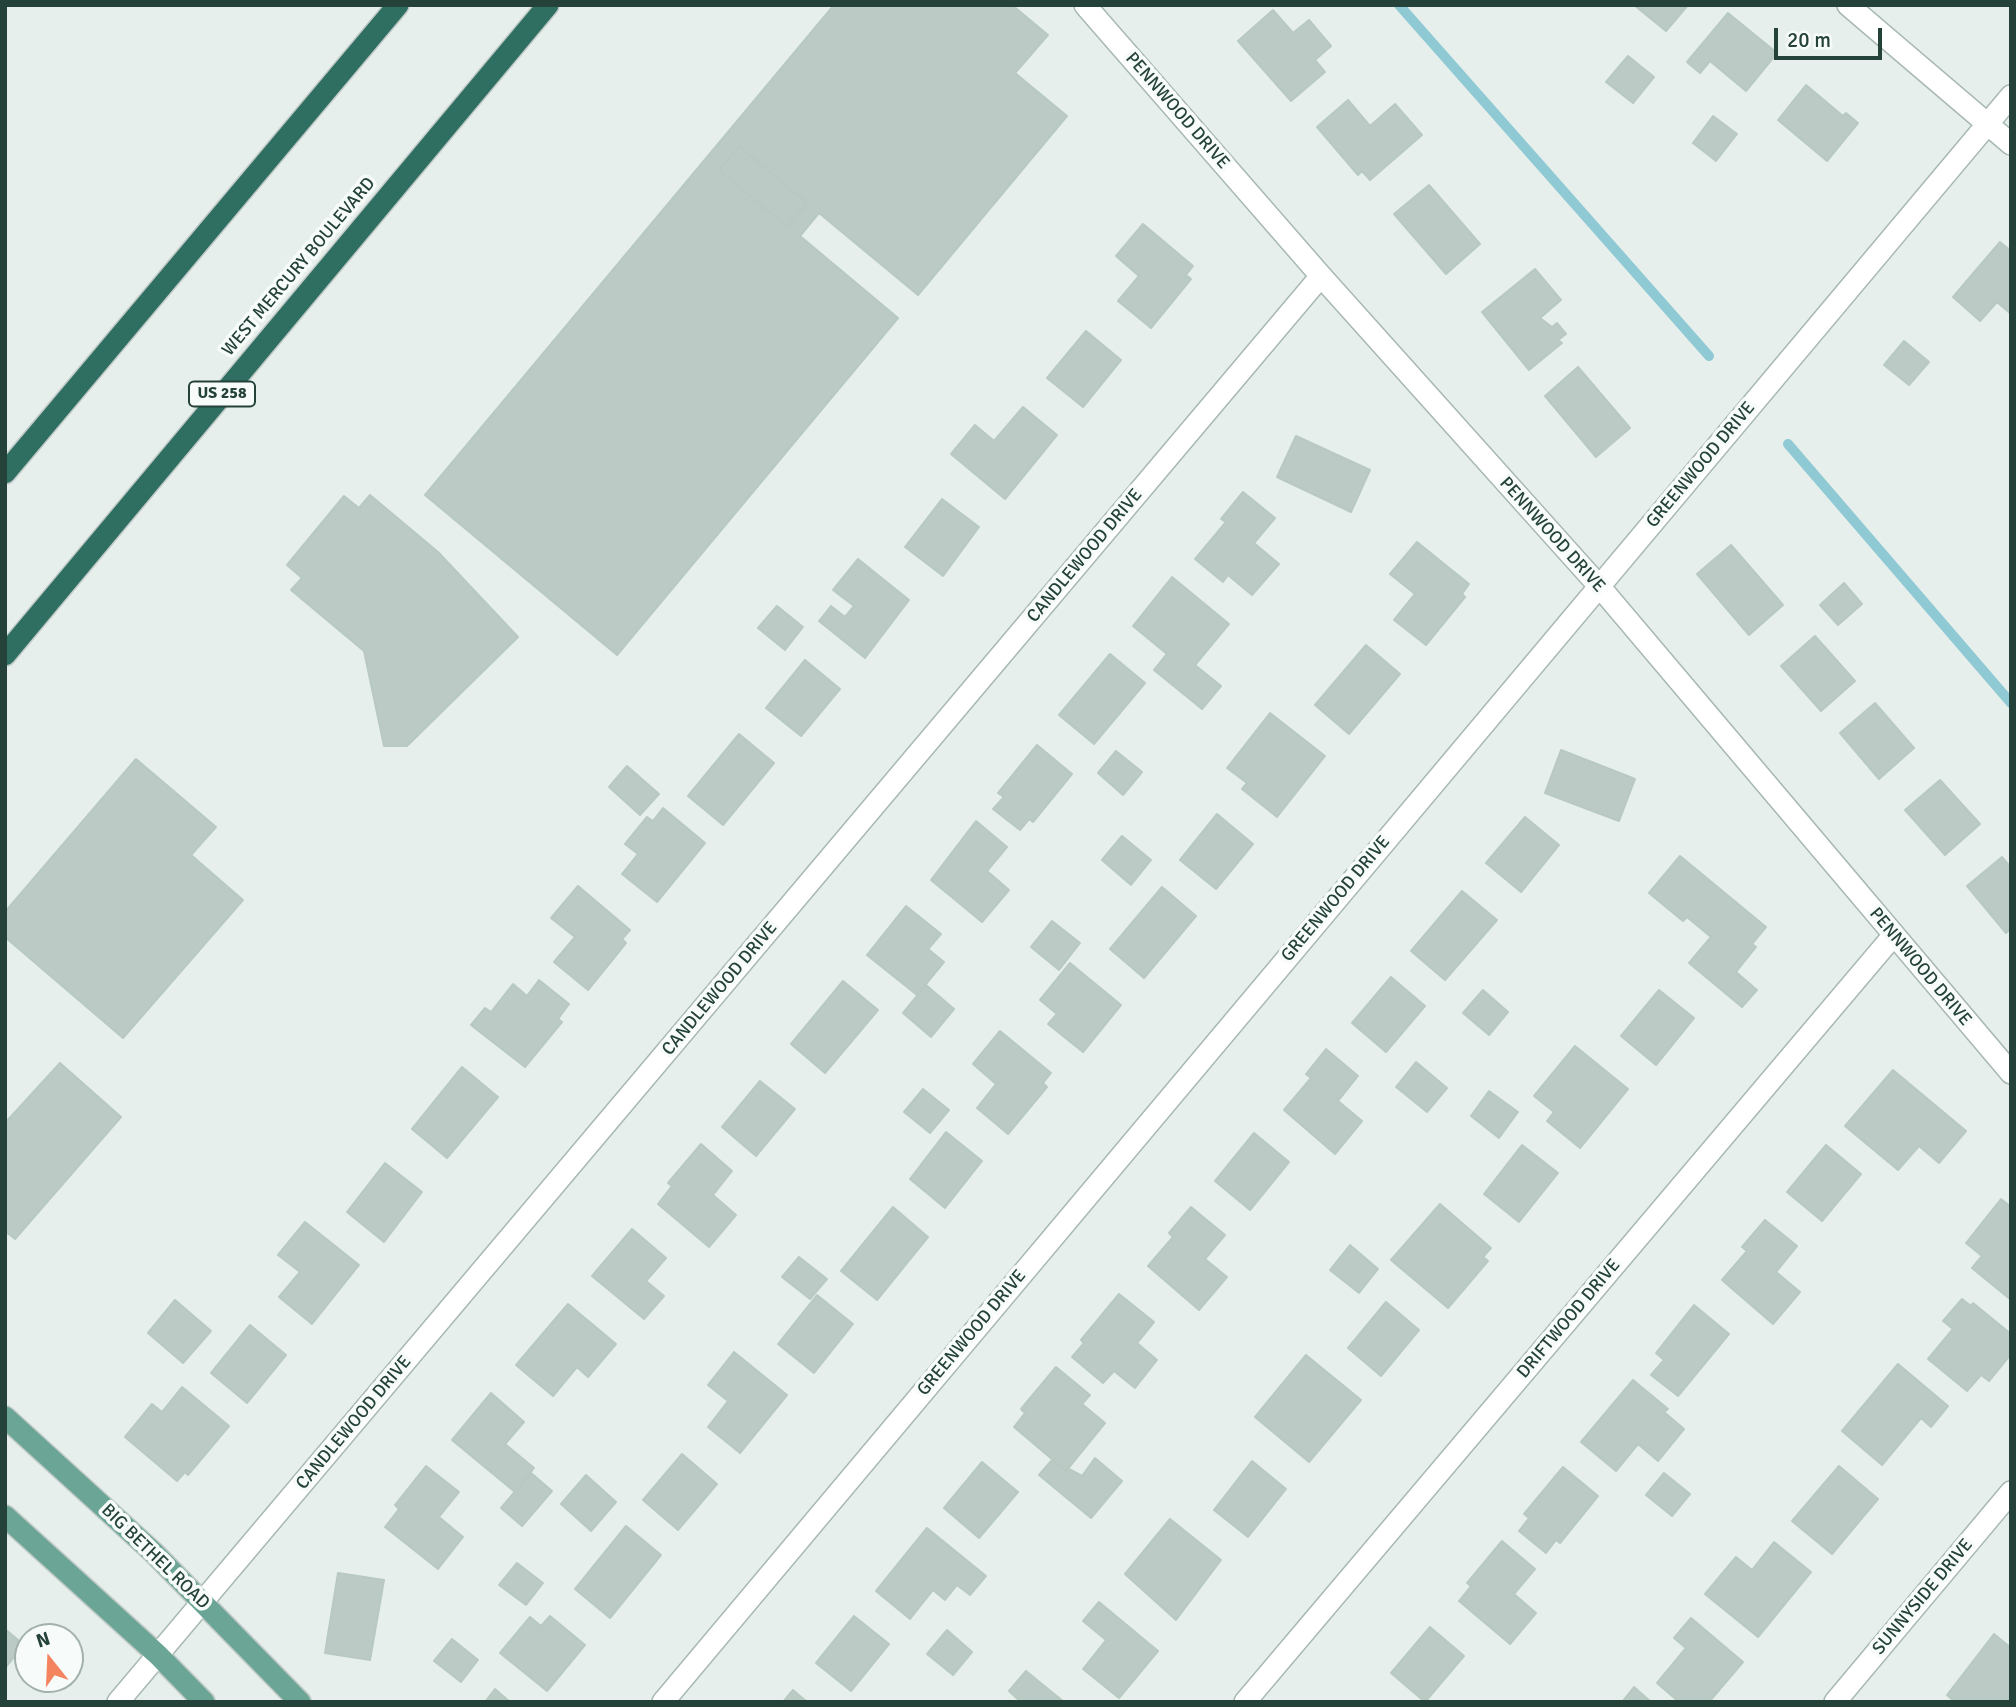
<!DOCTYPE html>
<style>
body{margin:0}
#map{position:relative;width:2016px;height:1707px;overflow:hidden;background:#e6efeb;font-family:Signika,sans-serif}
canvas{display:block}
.frame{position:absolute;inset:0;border:7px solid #24423a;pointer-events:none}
.north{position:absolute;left:14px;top:1623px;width:70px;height:70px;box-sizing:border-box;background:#f7fbf9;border:2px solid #a3b1ad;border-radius:50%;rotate:342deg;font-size:19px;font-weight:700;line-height:28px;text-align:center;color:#24423a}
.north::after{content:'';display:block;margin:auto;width:24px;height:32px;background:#f4845f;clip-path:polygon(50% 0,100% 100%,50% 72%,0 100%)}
.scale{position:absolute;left:1774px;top:28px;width:108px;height:32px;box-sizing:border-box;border:4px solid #24423a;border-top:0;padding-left:9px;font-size:21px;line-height:24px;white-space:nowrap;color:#24423a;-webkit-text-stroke:5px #f7fbf9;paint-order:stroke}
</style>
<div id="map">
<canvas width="2016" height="1707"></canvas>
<div class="frame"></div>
<div class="north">N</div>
<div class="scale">20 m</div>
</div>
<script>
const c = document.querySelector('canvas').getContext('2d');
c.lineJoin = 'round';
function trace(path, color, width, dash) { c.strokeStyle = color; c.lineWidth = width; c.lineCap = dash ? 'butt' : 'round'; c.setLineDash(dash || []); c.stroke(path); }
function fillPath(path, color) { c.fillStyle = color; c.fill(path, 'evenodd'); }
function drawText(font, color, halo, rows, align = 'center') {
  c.font = font + ' Signika,sans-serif'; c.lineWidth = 7; c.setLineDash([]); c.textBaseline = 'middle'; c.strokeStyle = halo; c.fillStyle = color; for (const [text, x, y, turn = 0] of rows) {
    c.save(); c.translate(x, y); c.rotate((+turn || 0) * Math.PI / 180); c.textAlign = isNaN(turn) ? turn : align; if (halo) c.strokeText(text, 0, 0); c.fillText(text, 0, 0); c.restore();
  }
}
const stream = new Path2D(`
 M1399 5 1709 356
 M1788 444 2011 703`);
const building = new Path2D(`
 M834 5H1012L1048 35 1015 73 1067 116 918 295 819 213 800 236 898 318 617 655 425 495ZM739 146 807 203 787 227 719 170Z
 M1634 5H1688L1666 31Z
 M1273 10 1293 33 1309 20 1331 46 1315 60 1325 72 1291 101 1238 41Z
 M1728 13 1777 53 1746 91 1710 61 1700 73 1687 62Z
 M1628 56 1654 77 1633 103 1606 82Z
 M1806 85 1843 116 1846 113 1858 123 1827 161 1778 120Z
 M1348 100 1370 126 1395 104 1422 135 1370 180 1362 171 1358 175 1317 127Z
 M1713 116 1737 134 1716 161 1693 143Z
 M739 146 807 203 787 227 719 170Z
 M1429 185 1480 244 1446 274 1394 214Z
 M1143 224 1193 266 1186 275 1191 279 1151 328 1118 301 1139 276 1116 256Z
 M2000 242 2011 251V314L1997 302 1980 321 1953 297Z
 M1535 269 1561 300 1540 318 1552 327 1557 323 1566 334 1558 340 1562 343 1529 370 1482 312Z
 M1086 331 1121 360 1083 407 1047 378Z
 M1904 341 1929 362 1909 385 1884 365Z
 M1578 367 1630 428 1596 457 1545 396Z
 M1023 407 1057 435 1005 499 951 454 975 425 994 441Z
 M1296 436 1370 470 1351 512 1277 477Z
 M1243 492 1275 518 1254 543 1279 564 1252 595 1228 575 1223 582 1195 559 1226 522 1221 519Z
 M370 495 438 552 518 637 407 746H384L364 651 291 590 302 578 287 565 344 496 359 508Z
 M942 499 979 527 943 576 905 547Z
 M1417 542 1469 584 1462 594 1465 597 1426 645 1394 620 1415 594 1390 574Z
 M1731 545 1783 605 1749 635 1697 574Z
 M858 559 909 600 865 658 819 621 831 606 845 617 854 606 833 590Z
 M1172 577 1229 624 1195 665 1221 686 1202 709 1154 670 1167 654 1133 626Z
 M1844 583 1862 604 1838 625 1820 605Z
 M777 606 803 627 785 650 758 628Z
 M1815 636 1855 681 1821 711 1781 666Z
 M1366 645 1400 674 1349 734 1315 705Z
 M1110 654 1145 683 1094 744 1059 715Z
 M805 660 840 689 801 736 766 708Z
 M1875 703 1914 748 1879 779 1840 733Z
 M1270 713 1325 756 1277 817 1242 789 1247 783 1227 768Z
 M739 734 774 763 723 825 688 796Z
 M1037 745 1072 774 1033 822 1029 819 1020 830 993 809 1004 797 998 793Z
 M1561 750 1635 779 1619 821 1545 793Z
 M1116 751 1142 772 1123 795 1098 773Z
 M136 759 216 827 191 855 243 900 123 1038 5 937V912Z
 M627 766 659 794 640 815 609 787Z
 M1940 780 1980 824 1945 855 1905 810Z
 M663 808 705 843 657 902 622 874 638 854 625 844 647 817 653 821Z
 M1217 814 1253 844 1216 889 1180 860Z
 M1525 817 1559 845 1521 892 1486 863Z
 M976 821 1007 847 987 871 1009 890 982 922 931 880Z
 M1122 836 1151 860 1131 885 1102 860Z
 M1680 856 1766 927 1752 944 1756 947 1736 972 1757 990 1742 1007 1689 963 1711 937 1687 917 1683 921 1649 893Z
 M2002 857 2011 868V929L2006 933 1967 886Z
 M578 886 630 930 622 939 626 943 588 990 554 962 575 937 551 918Z
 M1162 887 1196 916 1144 978 1110 949Z
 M1462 891 1497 920 1445 980 1411 951Z
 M906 906 941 934 928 949 944 962 917 995 867 955Z
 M1052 921 1080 943 1059 970 1031 947Z
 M1070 963 1121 1005 1083 1052 1048 1024 1057 1014 1040 1000Z
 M1391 977 1425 1006 1386 1052 1352 1023Z
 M539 980 569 1004 558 1019 562 1022 525 1067 471 1025 485 1008 491 1012 513 984 527 996Z
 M843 981 878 1010 825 1073 791 1044Z
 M926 985 954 1009 931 1037 903 1013Z
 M1483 990 1508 1012 1489 1035 1463 1013Z
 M1659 990 1694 1018 1656 1065 1621 1036Z
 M1000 1031 1051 1073 1043 1083 1047 1087 1008 1134 977 1108 996 1084 973 1064Z
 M1575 1046 1628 1089 1580 1148 1547 1121 1554 1112 1534 1096Z
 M1326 1049 1358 1076 1338 1101 1362 1121 1335 1154 1284 1110 1311 1078 1306 1074Z
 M1416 1062 1447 1088 1427 1112 1396 1087Z
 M60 1063 121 1117 15 1239 5 1231V1123Z
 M462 1067 498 1097 447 1158 412 1129Z
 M1893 1070 1966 1131 1939 1163 1919 1146 1898 1170 1845 1126Z
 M760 1081 795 1109 756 1156 722 1127Z
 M923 1089 949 1110 930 1133 904 1112Z
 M1489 1091 1518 1112 1499 1138 1471 1116Z
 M946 1132 982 1161 945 1208 910 1179Z
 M1254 1133 1289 1162 1250 1210 1215 1181Z
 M701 1144 732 1171 713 1195 736 1215 709 1247 658 1204 672 1186 668 1183Z
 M1522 1145 1558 1173 1519 1222 1484 1194Z
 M1826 1145 1861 1174 1822 1221 1787 1192Z
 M385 1163 422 1192 384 1242 347 1212Z
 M2001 1199 2011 1207V1300L1972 1268 1982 1256 1966 1243Z
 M1440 1204 1491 1248 1483 1257 1488 1261 1448 1308 1391 1260Z
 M893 1207 928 1237 877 1300 841 1271Z
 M1191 1207 1225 1235 1205 1259 1227 1277 1199 1310 1148 1266 1173 1237 1169 1233Z
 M1765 1220 1797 1246 1776 1272 1800 1292 1773 1324 1722 1280 1747 1251 1742 1247Z
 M305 1222 359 1265 312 1324 279 1297 300 1272 278 1255Z
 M632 1229 666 1258 646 1281 664 1296 644 1319 592 1276Z
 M1350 1245 1378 1269 1359 1293 1330 1270Z
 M799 1257 827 1279 810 1299 782 1277Z
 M1119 1294 1154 1322 1137 1343 1157 1360 1135 1388 1114 1371 1103 1383 1072 1357 1084 1343 1081 1340Z
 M817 1295 853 1324 814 1373 778 1344Z
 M1962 1299 1971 1306 1973 1303 2011 1334V1354L1989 1381 1981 1375 1967 1391 1928 1359 1953 1329 1943 1321Z
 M175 1300 211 1331 183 1363 148 1333Z
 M1386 1302 1419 1330 1381 1376 1348 1348Z
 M568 1304 616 1344 588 1377 577 1367 553 1396 516 1365Z
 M1694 1305 1729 1334 1678 1396 1651 1375 1664 1360 1656 1353Z
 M250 1325 286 1355 247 1403 211 1373Z
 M734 1352 787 1395 740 1453 708 1427 728 1401 708 1385Z
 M1306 1355 1361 1400 1309 1462 1255 1417Z
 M1898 1364 1948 1406 1931 1427 1921 1418 1882 1465 1842 1431Z
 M1056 1367 1090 1395 1082 1404 1105 1423 1066 1471 1014 1427 1025 1413 1021 1409Z
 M1633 1380 1668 1409 1664 1412 1684 1429 1658 1461 1638 1444 1616 1471 1581 1442Z
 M182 1387 229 1426 188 1475 185 1472 177 1481 125 1437 152 1404 162 1412Z
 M491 1393 524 1422 505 1444 534 1468 515 1492 452 1440Z
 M682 1454 717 1484 678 1530 643 1500Z
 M1095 1458 1122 1481 1091 1518 1039 1475 1052 1460 1066 1471 1067 1468 1082 1476Z
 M1252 1461 1286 1489 1248 1537 1214 1510Z
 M982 1462 1018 1492 979 1538 944 1508Z
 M426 1466 459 1492 439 1517 463 1537 438 1569 385 1527 399 1509 395 1505Z
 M1839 1466 1878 1499 1832 1554 1792 1521Z
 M1563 1467 1598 1496 1560 1543 1556 1540 1546 1553 1519 1531 1529 1518 1524 1514Z
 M531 1473 552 1491 522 1526 501 1508Z
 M1664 1473 1690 1494 1672 1516 1646 1495Z
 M586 1475 616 1502 591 1531 561 1504Z
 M1170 1519 1221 1560 1176 1620 1125 1574Z
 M626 1526 661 1555 610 1618 575 1589Z
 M927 1528 986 1576 970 1595 957 1585 945 1600 933 1590 910 1619 876 1591Z
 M1502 1541 1535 1569 1514 1594 1536 1613 1510 1644 1459 1601 1471 1586 1467 1583Z
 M1774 1542 1811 1572 1758 1637 1705 1594 1736 1557 1752 1570Z
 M517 1563 543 1583 526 1605 499 1585Z
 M338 1573 384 1580 370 1660 325 1653Z
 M1099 1602 1158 1651 1119 1698 1083 1669 1106 1640 1083 1621Z
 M550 1616 585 1645 547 1691 500 1653 530 1617 541 1626Z
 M854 1616 889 1644 851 1691 816 1663Z
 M1691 1618 1743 1662 1709 1702H1679L1657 1683 1686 1648 1674 1638Z
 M1430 1627 1464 1656 1425 1702 1391 1673Z
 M5 1629 24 1645 5 1668Z
 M947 1630 972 1652 953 1675 927 1654Z
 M1994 1634 2011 1648V1696L2006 1702H1955L1947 1695Z
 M452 1639 478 1660 461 1682 434 1661Z
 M1026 1671 1064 1702H1021L1009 1691Z
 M1634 1687 1651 1702H1622Z
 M495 1689 510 1702H485Z
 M793 1690 807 1702H783Z`);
const minor = new Path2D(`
 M1085 5 1321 276 1599 586 2011 1073
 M1848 5 2011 144
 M118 1702 1321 276
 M663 1702 2011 96
 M1245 1702 1893 936
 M1835 1702 2011 1492`);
const major = new Path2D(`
 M5 1417 154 1553 300 1702
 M5 1516 158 1655 204 1702`);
const highway = new Path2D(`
 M5 473 398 5
 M5 655 548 5`);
const shields = [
 [222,394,66]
];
const shieldNames = [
 ["US 258",222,394]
];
const streetNames = [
 ["PENNWOOD DRIVE",1177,111,49],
 ["WEST MERCURY BOULEVARD",299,267,-50],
 ["GREENWOOD DRIVE",1701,465,-50],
 ["PENNWOOD DRIVE",1552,535,48],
 ["CANDLEWOOD DRIVE",1085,556,-50],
 ["GREENWOOD DRIVE",1336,899,-50],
 ["PENNWOOD DRIVE",1920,967,50],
 ["CANDLEWOOD DRIVE",720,989,-50],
 ["DRIFTWOOD DRIVE",1569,1319,-50],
 ["GREENWOOD DRIVE",972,1333,-50],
 ["CANDLEWOOD DRIVE",354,1423,-50],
 ["BIG BETHEL ROAD",155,1557,44],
 ["SUNNYSIDE DRIVE",1923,1597,-50]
];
trace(stream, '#8ec9d4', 10);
fillPath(building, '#bbcac4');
trace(building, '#b8c9c2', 2);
trace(minor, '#a8b8b2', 24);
trace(major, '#c2cac8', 24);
trace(highway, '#c2cac8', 24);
trace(minor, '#fff', 21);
trace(major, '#6aa596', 21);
trace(highway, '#2f6f62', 21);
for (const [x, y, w] of shields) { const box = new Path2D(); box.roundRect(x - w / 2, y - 12.5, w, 25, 5); c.fillStyle = '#f7fbf9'; c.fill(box); trace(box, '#24423a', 2); }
drawText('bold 16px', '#24423a', null, shieldNames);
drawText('18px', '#24423a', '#f7fbf9', streetNames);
</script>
